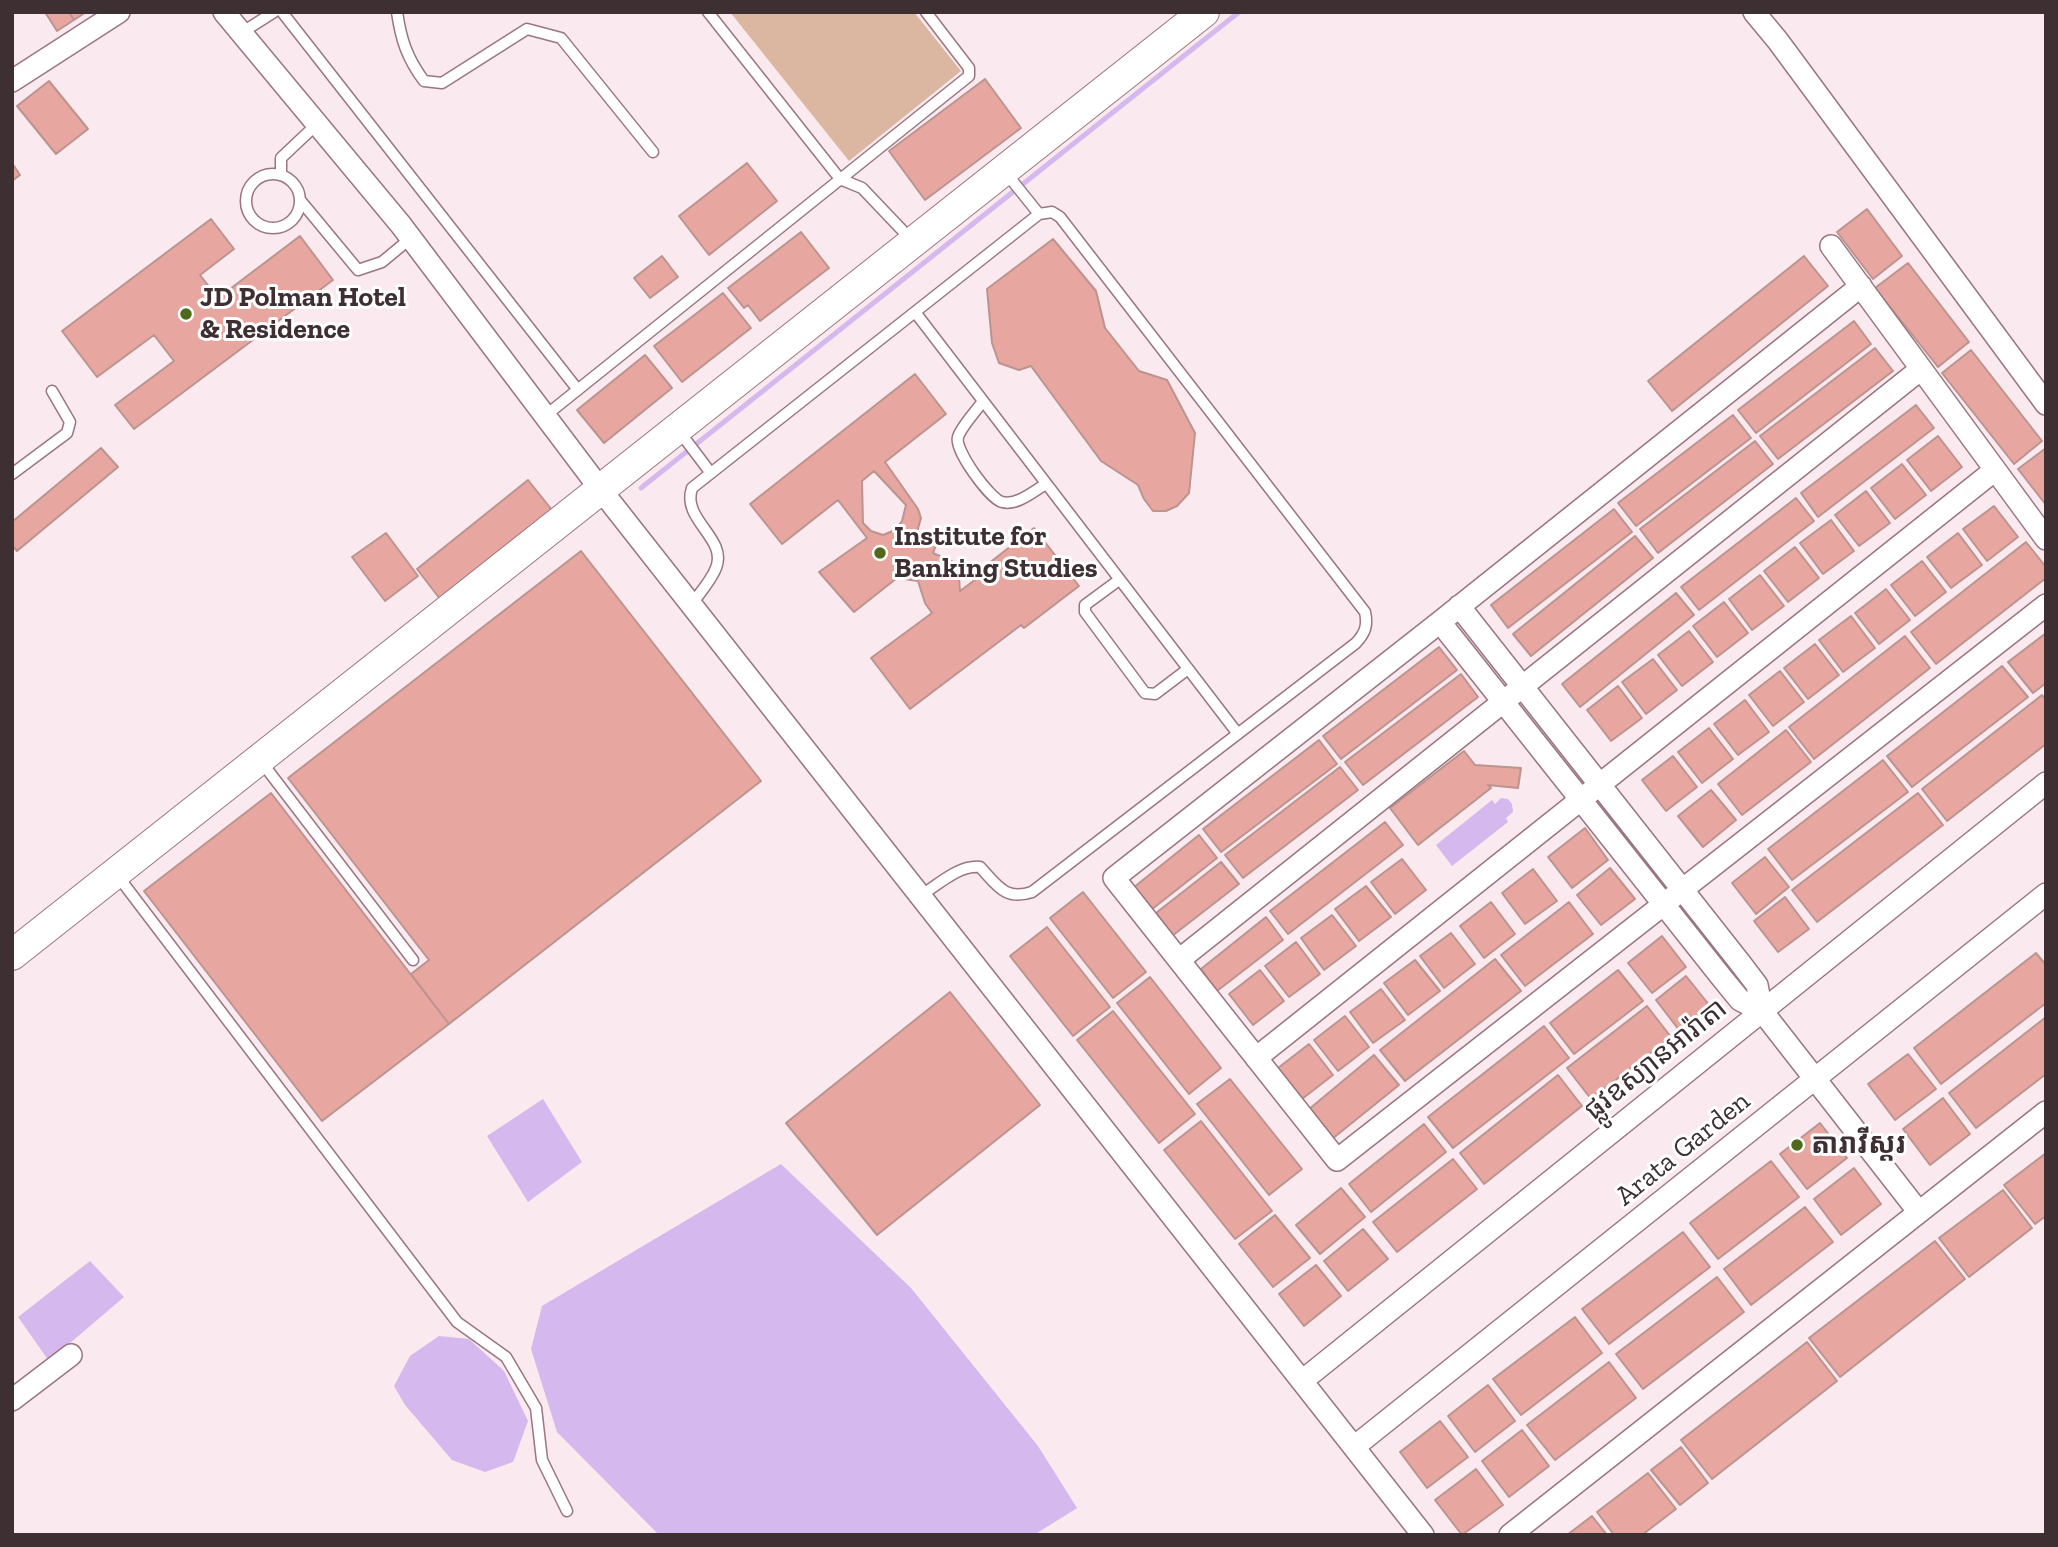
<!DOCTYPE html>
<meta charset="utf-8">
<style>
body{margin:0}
#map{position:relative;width:2058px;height:1547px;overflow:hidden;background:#fae9ee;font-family:"Zilla Slab",serif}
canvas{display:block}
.frame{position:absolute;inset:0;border:14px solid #3e2f33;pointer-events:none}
</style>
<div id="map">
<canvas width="2058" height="1547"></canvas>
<div class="frame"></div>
</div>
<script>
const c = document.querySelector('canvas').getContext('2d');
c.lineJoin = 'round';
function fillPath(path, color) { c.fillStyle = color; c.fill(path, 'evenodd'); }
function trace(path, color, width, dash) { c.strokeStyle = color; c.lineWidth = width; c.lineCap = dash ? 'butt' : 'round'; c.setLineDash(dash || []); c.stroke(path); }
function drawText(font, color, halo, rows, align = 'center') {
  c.font = font + ' "Zilla Slab","Noto Sans Khmer",serif'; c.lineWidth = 6; c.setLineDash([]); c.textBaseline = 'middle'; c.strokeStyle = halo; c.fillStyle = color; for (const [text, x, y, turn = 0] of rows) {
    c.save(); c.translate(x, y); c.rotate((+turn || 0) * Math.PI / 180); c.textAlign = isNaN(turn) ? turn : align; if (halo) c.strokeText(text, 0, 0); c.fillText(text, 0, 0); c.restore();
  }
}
const green = new Path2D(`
 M730 12H914L961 71 849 161Z`);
const water = new Path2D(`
 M1501 798 1508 799 1512 804 1513 812 1506 818 1508 822 1452 866 1436 845 1492 800 1495 804Z
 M543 1099 582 1162 528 1202 487 1136Z
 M781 1164 911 1288 1038 1446 1077 1508 1034 1535H659L557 1432 531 1349 542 1306Z
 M90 1261 124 1297 49 1361 18 1317Z
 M439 1336 469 1339 504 1371 528 1421 513 1462 485 1472 452 1460 405 1405 394 1386 410 1356Z`);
const stream = new Path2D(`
 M641 488 1239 12`);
const building = new Path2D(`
 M45 12H69L74 20 57 31Z
 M69 12H86L74 20Z
 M985 79 1021 128 925 200 889 151Z
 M49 81 88 129 56 154 17 106Z
 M12 163 20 175 12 181Z
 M747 163 777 201 709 255 679 216Z
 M1867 209 1902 256 1873 279 1837 232Z
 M211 219 234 249 200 275 218 298 300 236 333 280 134 429 115 405 174 361 154 335 97 377 62 331Z
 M801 232 829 268 760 321 748 305 744 308 728 288Z
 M1053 239 1096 291 1105 328 1139 371 1167 380 1195 433 1189 493 1177 506 1166 511H1153L1144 499 1138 485 1101 461 1031 366 1019 370 999 363 992 343 987 289Z
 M662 256 678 277 650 298 634 278Z
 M1804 256 1828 286 1672 411 1648 381Z
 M1908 263 1969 342 1938 367 1875 288Z
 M723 293 751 328 682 382 654 346Z
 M1854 321 1871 344 1756 433 1738 410Z
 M1875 348 1893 371 1778 459 1760 436Z
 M1971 350 2042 441 2014 464 1942 373Z
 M645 355 672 388 604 443 577 410Z
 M915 374 946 414 885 462 918 509 921 518 917 532H931L937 543 933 553 958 564 960 591 983 574 979 571 1034 528 1079 586 1024 628 1021 625 910 709 871 658 932 613 925 603 918 581 897 578 854 612 819 572 867 538 838 500 782 544 750 504ZM874 471 906 505 902 521 895 530 883 535 871 531 863 523 862 481Z
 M1916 405 1934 428 1818 517 1801 493Z
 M1733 415 1751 438 1636 526 1618 503Z
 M1938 436 1962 467 1931 491 1907 460Z
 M1755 441 1773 464 1658 553 1640 529Z
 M101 448 118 467 17 551 12 545V522Z
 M2046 448V505L2018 469Z
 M1902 464 1926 495 1895 519 1871 488Z
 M528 480 552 510 440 599 417 569Z
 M1866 491 1890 523 1859 546 1835 515Z
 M1796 498 1814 521 1699 610 1681 587Z
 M1994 506 2018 537 1987 561 1963 529Z
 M1614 509 1632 532 1508 628 1491 605Z
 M1831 520 1854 551 1823 574 1800 543Z
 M386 533 418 576 385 601 352 557Z
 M1958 533 1982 565 1951 588 1927 557Z
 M1635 536 1653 558 1531 656 1513 634Z
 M2026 542 2046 567V578L1936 664 1911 632Z
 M1795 547 1819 578 1788 602 1764 571Z
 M581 551 761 781 449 1024 411 974 429 960 288 778Z
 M1922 561 1946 592 1915 616 1891 585Z
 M1760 575 1784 606 1752 630 1729 599Z
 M1886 589 1910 620 1879 644 1855 613Z
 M1676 593 1694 615 1580 707 1562 684Z
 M1724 602 1748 633 1717 657 1693 626Z
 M1851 616 1875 648 1843 672 1819 640Z
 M1689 631 1713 662 1682 686 1658 655Z
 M2046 633V683L2033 693 2008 662Z
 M1905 636 1930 668 1814 759 1789 727Z
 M1815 644 1839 675 1808 699 1784 668Z
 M1439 647 1457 670 1341 759 1323 736Z
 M1653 659 1677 690 1646 714 1622 682Z
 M2002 666 2028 697 1912 787 1887 756Z
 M1780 671 1804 702 1773 726 1749 695Z
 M1461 674 1478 697 1363 785 1345 762Z
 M1618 686 1642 718 1611 741 1587 710Z
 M2042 695 2046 700V744L1947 821 1922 789Z
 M1745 700 1769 732 1738 755 1714 724Z
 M1709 728 1733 759 1702 783 1678 752Z
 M1786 730 1811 762 1742 815 1718 784Z
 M1319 740 1337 764 1221 852 1203 829Z
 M1464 751 1475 765 1521 768 1518 788 1488 785 1491 788 1418 845 1390 808Z
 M1673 756 1697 787 1666 811 1642 780Z
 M1883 760 1908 792 1792 880 1768 849Z
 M1340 767 1358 790 1243 878 1225 855Z
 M1711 790 1736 820 1703 847 1678 816Z
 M271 793 449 1024 322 1121 144 891Z
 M1918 793 1943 825 1817 922 1792 890Z
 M1385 822 1403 845 1288 934 1270 911Z
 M1585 828 1608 860 1572 888 1548 857Z
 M1199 835 1217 858 1151 910 1133 888Z
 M1765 857 1789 887 1756 914 1732 883Z
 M1402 859 1426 890 1395 914 1371 882Z
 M1221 862 1239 884 1172 936 1156 913Z
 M1610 868 1635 899 1601 925 1577 895Z
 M1533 869 1557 901 1525 924 1502 893Z
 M1366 886 1391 917 1359 941 1335 909Z
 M1083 892 1146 972 1113 998 1050 918Z
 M1785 897 1809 929 1778 952 1754 921Z
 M1491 902 1515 934 1484 958 1460 926Z
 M1569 902 1593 934 1525 986 1501 955Z
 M1332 915 1356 946 1324 970 1301 938Z
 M1266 917 1283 940 1217 991 1201 969Z
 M1047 927 1110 1007 1073 1036 1010 956Z
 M1451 933 1475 964 1444 988 1420 956Z
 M1662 936 1686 967 1652 993 1628 963Z
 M1296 942 1320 974 1289 997 1265 966Z
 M2036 953 2046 965V1003L1941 1084 1914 1048Z
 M1495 959 1521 991 1405 1081 1380 1050Z
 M1415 960 1440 991 1408 1015 1384 983Z
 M1260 970 1284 1001 1253 1025 1229 994Z
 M1618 970 1643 1001 1574 1054 1550 1023Z
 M1686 976 1710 1006 1679 1030 1656 1000Z
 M1150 977 1221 1068 1189 1094 1117 1003Z
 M1381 989 1405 1020 1373 1043 1350 1012Z
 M950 992 1040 1105 877 1235 786 1123Z
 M1647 1006 1671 1037 1591 1099 1567 1068Z
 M1113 1011 1195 1114 1159 1143 1077 1040Z
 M1345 1016 1369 1047 1338 1071 1314 1040Z
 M2046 1017V1074L1976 1128 1949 1093Z
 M1544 1026 1569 1058 1453 1148 1428 1117Z
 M1309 1044 1333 1075 1302 1099 1278 1068Z
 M1908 1054 1936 1089 1895 1120 1868 1084Z
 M1374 1055 1399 1085 1332 1139 1308 1110Z
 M1558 1075 1582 1106 1484 1184 1460 1153Z
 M1230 1079 1302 1169 1269 1195 1197 1104Z
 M1943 1098 1970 1134 1930 1165 1903 1129Z
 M1201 1121 1272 1211 1235 1239 1164 1150Z
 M1820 1123 1847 1158 1807 1189 1780 1154Z
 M1424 1124 1446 1152 1371 1212 1349 1184Z
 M2046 1153V1216L2035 1224 2004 1185Z
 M1453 1159 1477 1189 1397 1252 1373 1222Z
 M1771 1161 1799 1197 1718 1259 1690 1223Z
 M1854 1168 1881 1204 1841 1235 1814 1199Z
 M1341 1188 1365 1217 1320 1254 1296 1225Z
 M2003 1190 2032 1228 1969 1277 1939 1238Z
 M1805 1207 1833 1242 1751 1305 1724 1269Z
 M1275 1215 1310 1258 1273 1287 1239 1244Z
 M1363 1229 1388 1259 1348 1291 1324 1261Z
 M1683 1232 1710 1267 1609 1344 1582 1309Z
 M1935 1241 1965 1279 1840 1377 1809 1338Z
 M1316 1265 1341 1296 1304 1326 1279 1294Z
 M1717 1277 1744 1312 1643 1389 1616 1354Z
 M1575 1317 1602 1353 1521 1415 1493 1379Z
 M1807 1342 1837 1381 1712 1479 1681 1440Z
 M1609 1362 1636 1398 1555 1460 1527 1425Z
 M1488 1385 1515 1421 1475 1452 1448 1416Z
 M1440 1421 1468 1457 1427 1488 1400 1452Z
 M1522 1430 1549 1466 1509 1497 1482 1461Z
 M1681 1447 1708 1483 1680 1505 1651 1470Z
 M1476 1469 1503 1505 1462 1535 1435 1500Z
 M1648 1473 1676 1509 1642 1535H1614L1597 1512Z
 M1592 1516 1607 1535H1567Z`);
const lane = new Path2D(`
 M282 12 578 390
 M397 12C401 40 407 58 424 81L442 83 527 29 561 38 653 152
 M708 12 840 179 862 188 902 230 910 242
 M241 33 274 12
 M1006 173 1039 214
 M246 201a27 27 0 1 1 54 0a27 27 0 1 1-54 0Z
 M281 175V158L317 124
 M300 200 358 270 382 262 411 238
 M915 312 1039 214 1052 212 1060 217 1365 612C1368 626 1365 633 1356 643L1032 892C1005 901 997 885 980 867 958 865 938 885 920 896
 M983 401C977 410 961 427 958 437 954 450 990 499 1002 502 1017 506 1034 491 1046 484
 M545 416 969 76V68L926 12
 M679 431 710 472
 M12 474 67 433 70 422 52 391
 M1119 580 1085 605V612L1145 693 1155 694 1188 669
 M691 605C699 594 711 581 716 568 728 538 681 520 692 488L915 312 1238 734
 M260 760 413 960
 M117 875 457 1322 506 1357 536 1408 542 1460 567 1511`);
const street = new Path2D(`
 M224 12 401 225 601 490 1423 1535
 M1754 12 1778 41 2046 404
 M12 81 119 12
 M1831 246 2046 539
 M1861 286 1440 622 1114 878 1337 1160 2046 605
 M1459 606 1741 964 1757 985 1762 1011
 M1440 622 1722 978 1740 1000 1762 1011 1918 1211
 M1179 960 1921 369
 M1256 1058 1995 470
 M1302 1381 2046 783
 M12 1400 71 1355
 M1354 1447 2046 894
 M1510 1535 2046 1112`);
const secondary = new Path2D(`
 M12 955 1204 12`);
const markers = [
 [186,314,7,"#50691b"],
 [880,553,7,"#50691b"],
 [1797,1145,7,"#50691b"]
];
const poiNames = [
 ["JD Polman Hotel",200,298],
 ["& Residence",200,330],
 ["Institute for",894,537],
 ["Banking Studies",894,569],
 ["តារាវីស្តរ",1811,1145]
];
const streetNames = [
 ["ផ្លូវឧស្យានអារ៉ាតា",1656,1060,-39],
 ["Arata Garden",1683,1149,-39]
];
fillPath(green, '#dbb6a1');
fillPath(water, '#d5b8ed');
trace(stream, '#d5b8ed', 5);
fillPath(building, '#e8a6a0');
trace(building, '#bb9490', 2);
trace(lane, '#9a7680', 13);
trace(street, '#9a7680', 24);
trace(secondary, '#9a7680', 32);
trace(lane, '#fff', 10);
trace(street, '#fff', 21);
trace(secondary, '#fff', 30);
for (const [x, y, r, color] of markers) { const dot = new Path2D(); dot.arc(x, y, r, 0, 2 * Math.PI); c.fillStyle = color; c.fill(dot); trace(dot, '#fff', 2.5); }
drawText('bold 28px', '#3e2f33', '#fff', poiNames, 'left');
drawText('28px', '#3e2f33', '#fff', streetNames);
</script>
